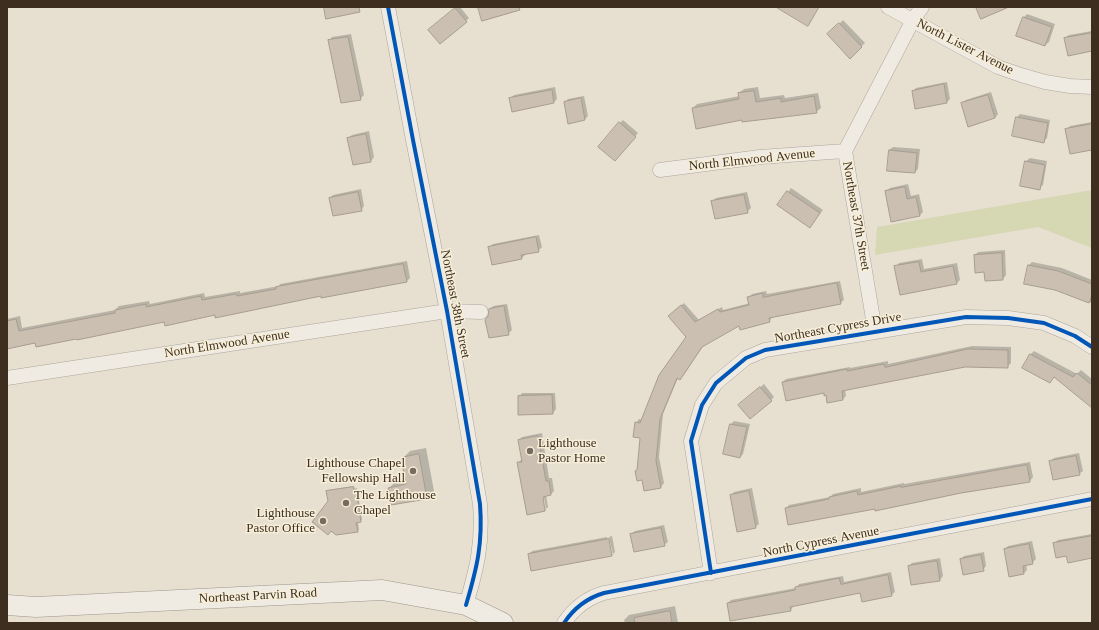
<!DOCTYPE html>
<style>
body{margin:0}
#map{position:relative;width:1099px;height:630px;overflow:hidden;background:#e7e0d1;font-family:"Times New Roman",serif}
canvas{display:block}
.frame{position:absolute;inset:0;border:8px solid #3d2e20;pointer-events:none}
</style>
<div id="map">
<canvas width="1099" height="630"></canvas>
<div class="frame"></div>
</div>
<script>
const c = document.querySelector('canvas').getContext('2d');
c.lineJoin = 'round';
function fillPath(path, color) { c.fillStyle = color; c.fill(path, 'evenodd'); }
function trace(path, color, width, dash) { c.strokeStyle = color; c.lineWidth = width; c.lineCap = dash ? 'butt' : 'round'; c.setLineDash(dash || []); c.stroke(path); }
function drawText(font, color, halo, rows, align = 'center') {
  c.font = font + ' "Times New Roman",serif'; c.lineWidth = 3; c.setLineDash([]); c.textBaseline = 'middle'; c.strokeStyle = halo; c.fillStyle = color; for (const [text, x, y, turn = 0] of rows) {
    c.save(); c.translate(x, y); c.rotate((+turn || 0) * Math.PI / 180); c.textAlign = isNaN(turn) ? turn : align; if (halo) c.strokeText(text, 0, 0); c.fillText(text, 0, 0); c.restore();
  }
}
const green = new Path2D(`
 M1092 190V248L1038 227 875 255 877 227Z`);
const shadow = new Path2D(`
 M457 7H460L469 18 466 21 432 27Z
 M1027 14 1055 24 1049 42 1045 45 1017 35 1024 17Z
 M843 20 865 43 850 57 829 34Z
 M1092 31V50L1065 38 1069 35Z
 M351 34 364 95 360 99 329 41 332 37Z
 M947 82 950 99 947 102 916 108 913 91 916 88Z
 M555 87 557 99 554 102 513 110 511 98 514 95Z
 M758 87 760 98 784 95 785 98 818 93 821 108 816 112 743 119 693 108 697 104 740 96 739 93 744 89Z
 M991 92 998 114 995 118 962 103 966 100Z
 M584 96 588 116 585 119 569 122 565 102 568 99Z
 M1020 114 1050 120 1047 138 1044 141 1017 117Z
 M623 120 638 133 618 156 620 123Z
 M1092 122V149L1066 130 1070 126Z
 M369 131 374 157 371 161 354 164 348 138 352 135Z
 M893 147 920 149 918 169 915 172 889 150Z
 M1030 158 1047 161 1043 185 1039 188 1026 161Z
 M908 184 911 196 919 194 923 212 920 215 886 191 890 188Z
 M791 188 823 210 810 226 779 205Z
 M361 189 364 206 361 210 330 198 333 195Z
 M747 192 751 208 747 212 712 202 716 198Z
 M539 235 542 247 538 251 525 253V255L522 258 489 247 493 244Z
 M1005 250 1006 275 1003 279 975 255 978 252Z
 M922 259 924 269 957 263 960 280 957 283 896 267 899 263Z
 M407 261 410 278 406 282 7 348V319L20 316 22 328 115 310 119 306 149 301 150 304 204 293 205 297 240 291V293L279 286 280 284Z
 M1032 262 1062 268 1092 280V303L1055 289 1026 283 1029 265Z
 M840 281 844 300 840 303 772 316V318L769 321 739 325 704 345 683 376 678 378 663 414 659 457 664 483 661 487 645 490 643 479 636 471 638 469 641 437 636 423 639 419 642 420 687 336 673 312 684 303 699 320 722 307 723 310 750 303 748 298 752 294 766 291 767 294Z
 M507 304 512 330 508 334 489 316 490 310 493 306Z
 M972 346 1011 347V363L1008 366H964L845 389 846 396 843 399 828 402 827 394 825 392 783 382 786 379 850 367V368L888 361V364Z
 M1034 351 1077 374 1081 370 1092 379V407L1055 376 1050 382 1030 355Z
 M764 384 774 397 771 400 743 402Z
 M522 393H555L556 409 553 413 519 397Z
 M734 421 750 424 743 454 740 457 731 424Z
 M542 433 549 478H552L554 491 551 494 546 495 548 507 545 510 528 514 518 463 522 459 519 440 522 437ZM541 492H543L546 509H544Z
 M426 448 434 491 427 498 389 488 396 481 406 479 403 458 410 451Z
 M1079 453 1083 471 1079 474 1050 462 1054 458Z
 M1030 462 1033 477 1030 481 875 508H786L789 505 830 497 833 494 861 488V492L904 483V484Z
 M354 486 355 489 357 488 362 520 358 522 359 530 357 531 329 501 327 492 329 490Z
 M752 488 759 524 755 527 731 495 734 492Z
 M664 525 668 542 664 545 631 534 635 531Z
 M1092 534V557L1067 554 1054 544 1058 540Z
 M612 536 615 552 612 555H529L532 551 607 537 611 554H613L609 537Z
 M1032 541 1036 559 1032 563 1026 564 1027 570 1024 573 1010 576 1005 549 1008 546Z
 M984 552 986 566 983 570 961 559 964 556Z
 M940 558 943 576 940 580 909 566 912 563Z
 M891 572 895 592 891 595 861 592 794 605 791 610 728 603 731 600 796 588 799 584 843 576 844 582Z
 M675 606 678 623H625L624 620 629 615Z`);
const building = new Path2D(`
 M324 7H359L360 12 326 19Z
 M478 7H519L520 10 482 21Z
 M776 7H819L808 26Z
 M976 7H1009L981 19Z
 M455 8 467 22 440 44 428 30Z
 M1023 17 1052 27 1045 46 1016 36Z
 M839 23 862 47 850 59 827 34Z
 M1092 33V51L1068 56 1064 38Z
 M348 37 361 100 341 103 328 40Z
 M944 84 947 103 915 109 912 91Z
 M552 90 554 103 512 112 509 98Z
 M754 91 756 102 781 98V102L814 96 817 113 742 122V120L696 129 692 108 739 99 738 93Z
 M988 95 995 118 968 127 961 103Z
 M581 98 585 120 568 124 564 102Z
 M1016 117 1048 123 1044 143 1012 136Z
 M619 122 636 137 615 161 598 147Z
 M1092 124V150L1070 154 1065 129Z
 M366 134 371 162 353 165 347 138Z
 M889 150 917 153 915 173 887 171Z
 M1025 161 1045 165 1040 190 1020 186Z
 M905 187 907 199 916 197 920 216 891 222 885 191Z
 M787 191 820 213 810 228 777 205Z
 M358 192 362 211 333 216 329 198Z
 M744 195 748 213 715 219 711 201Z
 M536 237 539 252 521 255 522 259 492 265 488 247Z
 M1002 253 1003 280 985 281 984 272 975 273 974 255Z
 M919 262 921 272 953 266 957 284 900 295 894 266Z
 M403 264 407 282 321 298V296L215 318V315L165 326 164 322 77 340 76 339 36 347 35 343 7 349V321L16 319 19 331 115 313V310L146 304V307L201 296 202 300 236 294 237 296 276 289V287Z
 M1028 265 1058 271 1092 284V295L1089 303 1055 290 1024 284Z
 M837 283 841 304 769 318 770 322 740 330 739 326 702 347 680 380 677 378 660 419 656 461 661 488 644 491 642 480 637 481 635 471 637 470 640 438 633 437 635 422 640 423 659 375 686 337 668 316 681 305 695 322 718 309 720 312 749 305 747 297 763 293V297Z
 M504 306 509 335 489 338 485 320 488 316 489 309Z
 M968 349 1008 350V368L965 367 842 391 843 400 827 403 826 395 824 396V393L786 401 782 382 847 369V371L884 364 885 367Z
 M1030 354 1073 377 1077 373 1092 385V408L1054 377 1050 383 1022 368Z
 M760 387 772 401 750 419 738 405Z
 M552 395 553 414 518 415V396Z
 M730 424 747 427 740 458 723 454Z
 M538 436 546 481H549L551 495 543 497 545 511 527 515 517 462H522L518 440Z
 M419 454 427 499 391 505 388 488 406 484 401 458Z
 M1076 456 1080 475 1053 480 1049 461Z
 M1027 465 1030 482 961 493 875 511V509L788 525 785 508 829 499V497L857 491 858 495 901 486V487Z
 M353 487 354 490 356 489 361 522 356 523 358 532 336 535 331 531 328 535 312 522 328 501 326 491Z
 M749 491 756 528 737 532 730 495Z
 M661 528 665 546 634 552 630 534Z
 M1092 536V558L1068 563 1066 556 1056 558 1053 543Z
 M609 539 612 556 531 571 528 554Z
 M1029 544 1033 564 1023 566 1024 574 1009 577 1004 549Z
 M981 555 984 571 963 575 960 559Z
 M937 561 940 581 911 585 908 566Z
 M888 575 892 596 862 602 860 593 790 607 791 611 730 621 727 603 795 590V587L839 578 841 584Z
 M670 611 672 623H635L634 618Z`);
const street = new Path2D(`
 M388 7 413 140 447 311 480 504C483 543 477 568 466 605
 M888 7 998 67 1021 75 1045 82 1070 86 1092 87
 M660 170 760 157 845 151
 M875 331 845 151 913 20 922 7
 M7 378 447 311 481 312
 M711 573 691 441 702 405 716 383 746 358 765 350 966 317 1008 318 1044 323 1075 336 1092 347
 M564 623C574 608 587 598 604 593L1092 499`);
const secondary = new Path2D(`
 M7 605 36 607 382 590 466 605 503 623`);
const cycleway = new Path2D(`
 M388 7 413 140 447 311 480 504C483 543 477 568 466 605
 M711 573 691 441 702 405 716 383 746 358 765 350 966 317 1008 318 1044 323 1075 336 1092 347
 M564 623C574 608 587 598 604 593L1092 499`);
const markers = [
 [530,451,4,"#786c5e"],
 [413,471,4,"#786c5e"],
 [346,503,4,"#786c5e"],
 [323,521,4,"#786c5e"]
];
const streetNames = [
 ["North Lister Avenue",965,47,27],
 ["North Elmwood Avenue",752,160,-6],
 ["Northeast 37th Street",856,216,80],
 ["Northeast 38th Street",455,304,79],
 ["Northeast Cypress Drive",838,328,-10],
 ["North Elmwood Avenue",227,344,-9],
 ["North Cypress Avenue",821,542,-11],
 ["Northeast Parvin Road",258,596,-3]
];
const poiNames = [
 ["Lighthouse",538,444],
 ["Pastor Home",538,459],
 ["Lighthouse Chapel",405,464,"right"],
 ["Fellowship Hall",405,479,"right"],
 ["The Lighthouse",354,496],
 ["Chapel",354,511],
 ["Lighthouse",315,514,"right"],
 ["Pastor Office",315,529,"right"]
];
fillPath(green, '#d6d7b3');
fillPath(shadow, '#0003');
fillPath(building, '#cbbfb2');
trace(building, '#a89c90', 1);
trace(street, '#ada599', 15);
trace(secondary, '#9c958a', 21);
trace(street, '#efebe3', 14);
trace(secondary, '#efebe3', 20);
trace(cycleway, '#0057b8', 4);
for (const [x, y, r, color] of markers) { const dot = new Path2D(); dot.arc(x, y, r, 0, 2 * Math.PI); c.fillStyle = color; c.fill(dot); trace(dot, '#f7eed8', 1.5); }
drawText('13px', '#3d2e20', '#f7eed8', streetNames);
drawText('13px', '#3d2e20', '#f7eed8', poiNames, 'left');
</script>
